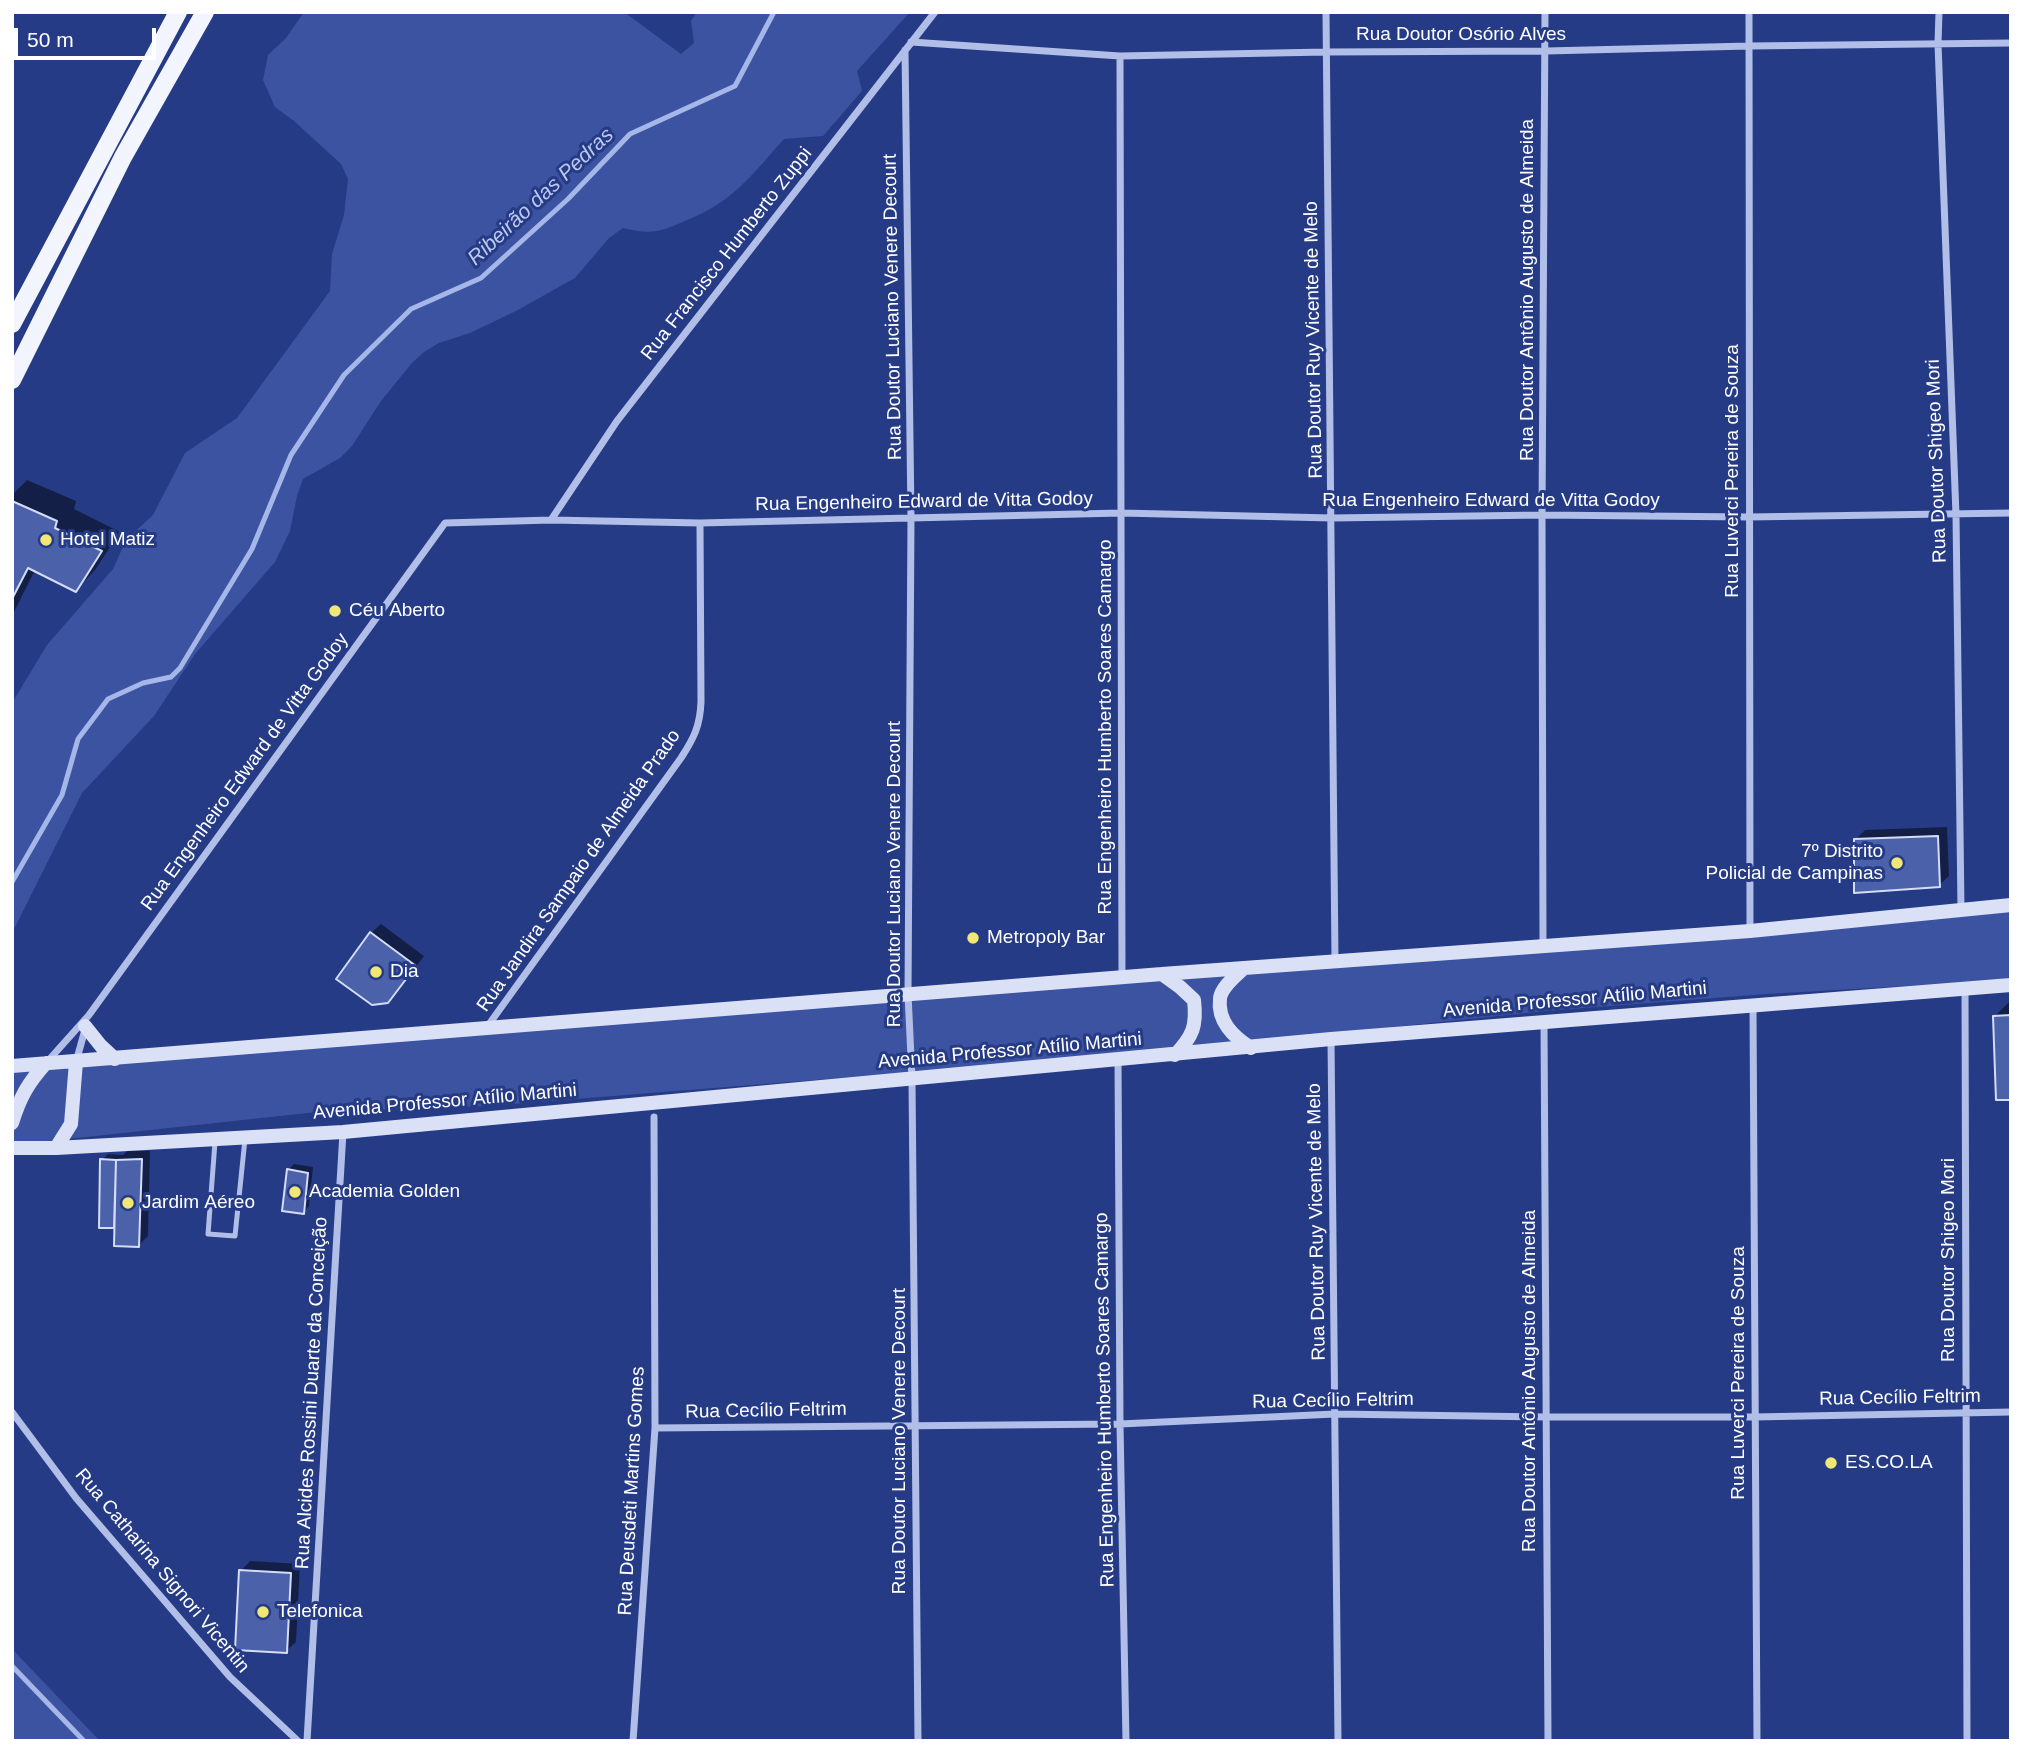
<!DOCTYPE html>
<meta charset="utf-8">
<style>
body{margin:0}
#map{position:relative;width:2023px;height:1753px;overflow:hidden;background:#263b85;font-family:Helvetica,sans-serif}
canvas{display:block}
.frame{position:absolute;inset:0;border:14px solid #fff;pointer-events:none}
.scale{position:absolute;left:14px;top:28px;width:142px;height:32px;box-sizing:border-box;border:4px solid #fff;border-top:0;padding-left:9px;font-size:21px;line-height:24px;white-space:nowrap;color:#fff;-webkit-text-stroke:5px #263b85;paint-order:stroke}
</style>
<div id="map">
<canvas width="2023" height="1753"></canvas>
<div class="frame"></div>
<div class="scale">50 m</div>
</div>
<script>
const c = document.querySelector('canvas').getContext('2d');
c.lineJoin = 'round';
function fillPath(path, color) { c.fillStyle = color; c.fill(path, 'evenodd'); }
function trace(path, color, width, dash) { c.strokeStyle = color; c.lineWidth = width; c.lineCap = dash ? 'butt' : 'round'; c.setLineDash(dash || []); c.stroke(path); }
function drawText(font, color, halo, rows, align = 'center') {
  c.font = font + ' Helvetica,sans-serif'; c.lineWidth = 6; c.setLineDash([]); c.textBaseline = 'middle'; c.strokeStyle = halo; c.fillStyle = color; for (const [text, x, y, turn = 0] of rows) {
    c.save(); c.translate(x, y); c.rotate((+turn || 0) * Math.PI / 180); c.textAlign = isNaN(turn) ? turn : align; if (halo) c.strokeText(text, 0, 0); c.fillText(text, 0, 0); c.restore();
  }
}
const green = new Path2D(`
 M304 12H624L681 54 694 43 691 21 697 12H910L857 71 862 91 823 136 784 139C751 176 733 202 685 221 659 232 652 235 623 228L609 238 575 278 516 311 470 333 439 343 424 352 412 363 381 401 352 446 340 458 303 479 297 496 290 531 275 562 195 654 154 716 82 793 12 933V703L47 645 113 569 126 540 153 515 185 453 237 418 330 291 332 254 344 215 348 179 341 164 294 121 275 107 263 80 268 55 286 38Z
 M2011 908V980L1766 994 1545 1011 1118 1056 487 1106 317 1112 12 1145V1069Z
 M12 1649 100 1741H12Z`);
const shadow = new Path2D(`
 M27 480 76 501 74 509 120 532 95 570 76 590 35 570 12 616V495Z
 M1947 827 1949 876 1939 885 1855 840 1865 830Z
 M381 924 424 956 398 991 388 1001 371 933Z
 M2008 1003H2011V1098L1995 1016Z
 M127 1151H150L148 1236 139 1245 116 1224 113 1227 102 1160 108 1154 123 1155Z
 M294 1164 313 1167 309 1206 303 1212 288 1170Z
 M250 1561 300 1564 296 1642 286 1651 241 1571Z`);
const stream = new Path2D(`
 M12 882 62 795 78 739 108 699 143 683 171 677 180 668 252 549 291 455 344 375 411 309 481 278 568 199 630 134 735 86 774 12
 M12 1666 84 1741`);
const building = new Path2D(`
 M12 501 57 521 55 528 102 551 76 592 28 568 12 599Z
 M1938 836 1940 887 1854 893V839Z
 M370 932 416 966 388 1003 372 1005 336 979Z
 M2011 1015V1100H1996L1993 1016Z
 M100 1159 116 1160 114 1228H99Z
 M142 1159 139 1247 114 1246 116 1160Z
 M287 1169 308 1173 304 1214 282 1211Z
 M239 1570 291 1573 287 1653 235 1650Z`);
const service = new Path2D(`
 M215 1142 208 1234 235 1236 245 1139`);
const minor = new Path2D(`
 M1326 12 1335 961
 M1749 12 1750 931
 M1939 12 1938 44 1956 515 1961 909
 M911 42 1120 56 1326 52 1546 51 1749 46 2011 43
 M905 50 911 518 908 994 912 1079 918 1741
 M1120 56 1122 977
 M551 520 617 421 935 12
 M1543 946 1542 515 1545 12
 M1965 989 1967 1741
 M1753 1006 1757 1741
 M1544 1022 1548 1741
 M487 1027 681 758C694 738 700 726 701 702L700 523
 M1331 1039 1338 1741
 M1118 1059 1120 1424 1126 1741
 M47 1062 89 1015 445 523 551 520 700 523 1121 513 1332 518 1542 515 1748 517 2011 513
 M76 1062 86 1026
 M12 1412 76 1498 230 1677 298 1741
 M655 1428 1120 1424 1335 1414 1545 1417H1754L2011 1412
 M307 1741 343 1132
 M633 1741 655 1428 654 1117`);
const secondary = new Path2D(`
 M1244 968C1236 976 1222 986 1220 998 1217 1022 1234 1037 1251 1048
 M1162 974 1180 987 1194 1000C1197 1026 1193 1036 1175 1055
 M85 1026 101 1046 115 1059
 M12 1066 1162 974 1750 931 2011 905
 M12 1123C20 1097 28 1083 46 1063
 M12 1148H56L343 1132 1331 1039 2011 985
 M56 1148 71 1124 76 1062`);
const primary = new Path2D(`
 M12 324 178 12
 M12 380 123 157 205 12`);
const markers = [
 [46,540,7,"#f1e775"],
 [335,611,7,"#f1e775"],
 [1897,863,7,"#f1e775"],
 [973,938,7,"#f1e775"],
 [376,972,7,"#f1e775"],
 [295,1192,7,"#f1e775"],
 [128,1203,7,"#f1e775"],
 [1831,1463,7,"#f1e775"],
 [263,1612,7,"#f1e775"]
];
const streetNames = [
 ["Rua Doutor Osório Alves",1461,35],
 ["Rua Francisco Humberto Zuppi",727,254,-52],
 ["Rua Doutor Antônio Augusto de Almeida",1528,290,-90],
 ["Rua Doutor Luciano Venere Decourt",893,307,-91],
 ["Rua Doutor Ruy Vicente de Melo",1314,340,-91],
 ["Rua Doutor Shigeo Mori",1937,461,-92],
 ["Rua Luverci Pereira de Souza",1733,471,-90],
 ["Rua Engenheiro Edward de Vitta Godoy",1491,501],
 ["Rua Engenheiro Edward de Vitta Godoy",924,502,-1],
 ["Rua Engenheiro Humberto Soares Camargo",1106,727,-90],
 ["Rua Engenheiro Edward de Vitta Godoy",245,772,-54],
 ["Rua Jandira Sampaio de Almeida Prado",579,871,-55],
 ["Rua Doutor Luciano Venere Decourt",895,874,-90],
 ["Avenida Professor Atílio Martini",1575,1000,-5],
 ["Avenida Professor Atílio Martini",1010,1051,-5],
 ["Avenida Professor Atílio Martini",445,1102,-5],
 ["Rua Doutor Ruy Vicente de Melo",1317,1222,-91],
 ["Rua Doutor Shigeo Mori",1949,1260,-90],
 ["Rua Luverci Pereira de Souza",1739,1373,-90],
 ["Rua Doutor Antônio Augusto de Almeida",1530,1381,-90],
 ["Rua Alcides Rossini Duarte da Conceição",312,1393,-87],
 ["Rua Cecílio Feltrim",1900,1398,-1],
 ["Rua Engenheiro Humberto Soares Camargo",1105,1400,-91],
 ["Rua Cecílio Feltrim",1333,1401,-1],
 ["Rua Cecílio Feltrim",766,1411,-1],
 ["Rua Doutor Luciano Venere Decourt",900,1441,-90],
 ["Rua Deusdeti Martins Gomes",632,1491,-87],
 ["Rua Catharina Signori Vicentin",162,1571,50]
];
const poiNames = [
 ["Hotel Matiz",60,540],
 ["Céu Aberto",349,611],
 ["7º Distrito",1883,852,"right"],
 ["Policial de Campinas",1883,874,"right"],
 ["Metropoly Bar",987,938],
 ["Dia",390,972],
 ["Academia Golden",309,1192],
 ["Jardim Aéreo",142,1203],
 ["ES.CO.LA",1845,1463],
 ["Telefonica",277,1612]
];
const waterNames = [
 ["Ribeirão das Pedras",541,197,-43]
];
fillPath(green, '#3b53a1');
fillPath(shadow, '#0007');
trace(stream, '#a5b6e8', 5);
fillPath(building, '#4b62aa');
trace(building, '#d4dcf6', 2);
trace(service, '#b0bee8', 5);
trace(minor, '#b0bee8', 7);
trace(secondary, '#dae1f7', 14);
trace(primary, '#f2f4fe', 18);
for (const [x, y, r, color] of markers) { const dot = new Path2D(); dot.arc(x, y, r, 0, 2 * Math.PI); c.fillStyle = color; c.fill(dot); trace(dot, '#263b85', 2.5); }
drawText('19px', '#fff', '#263b85', streetNames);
drawText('19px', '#fff', '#263b85', poiNames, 'left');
drawText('italic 21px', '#bcc8ef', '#263b85', waterNames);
</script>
